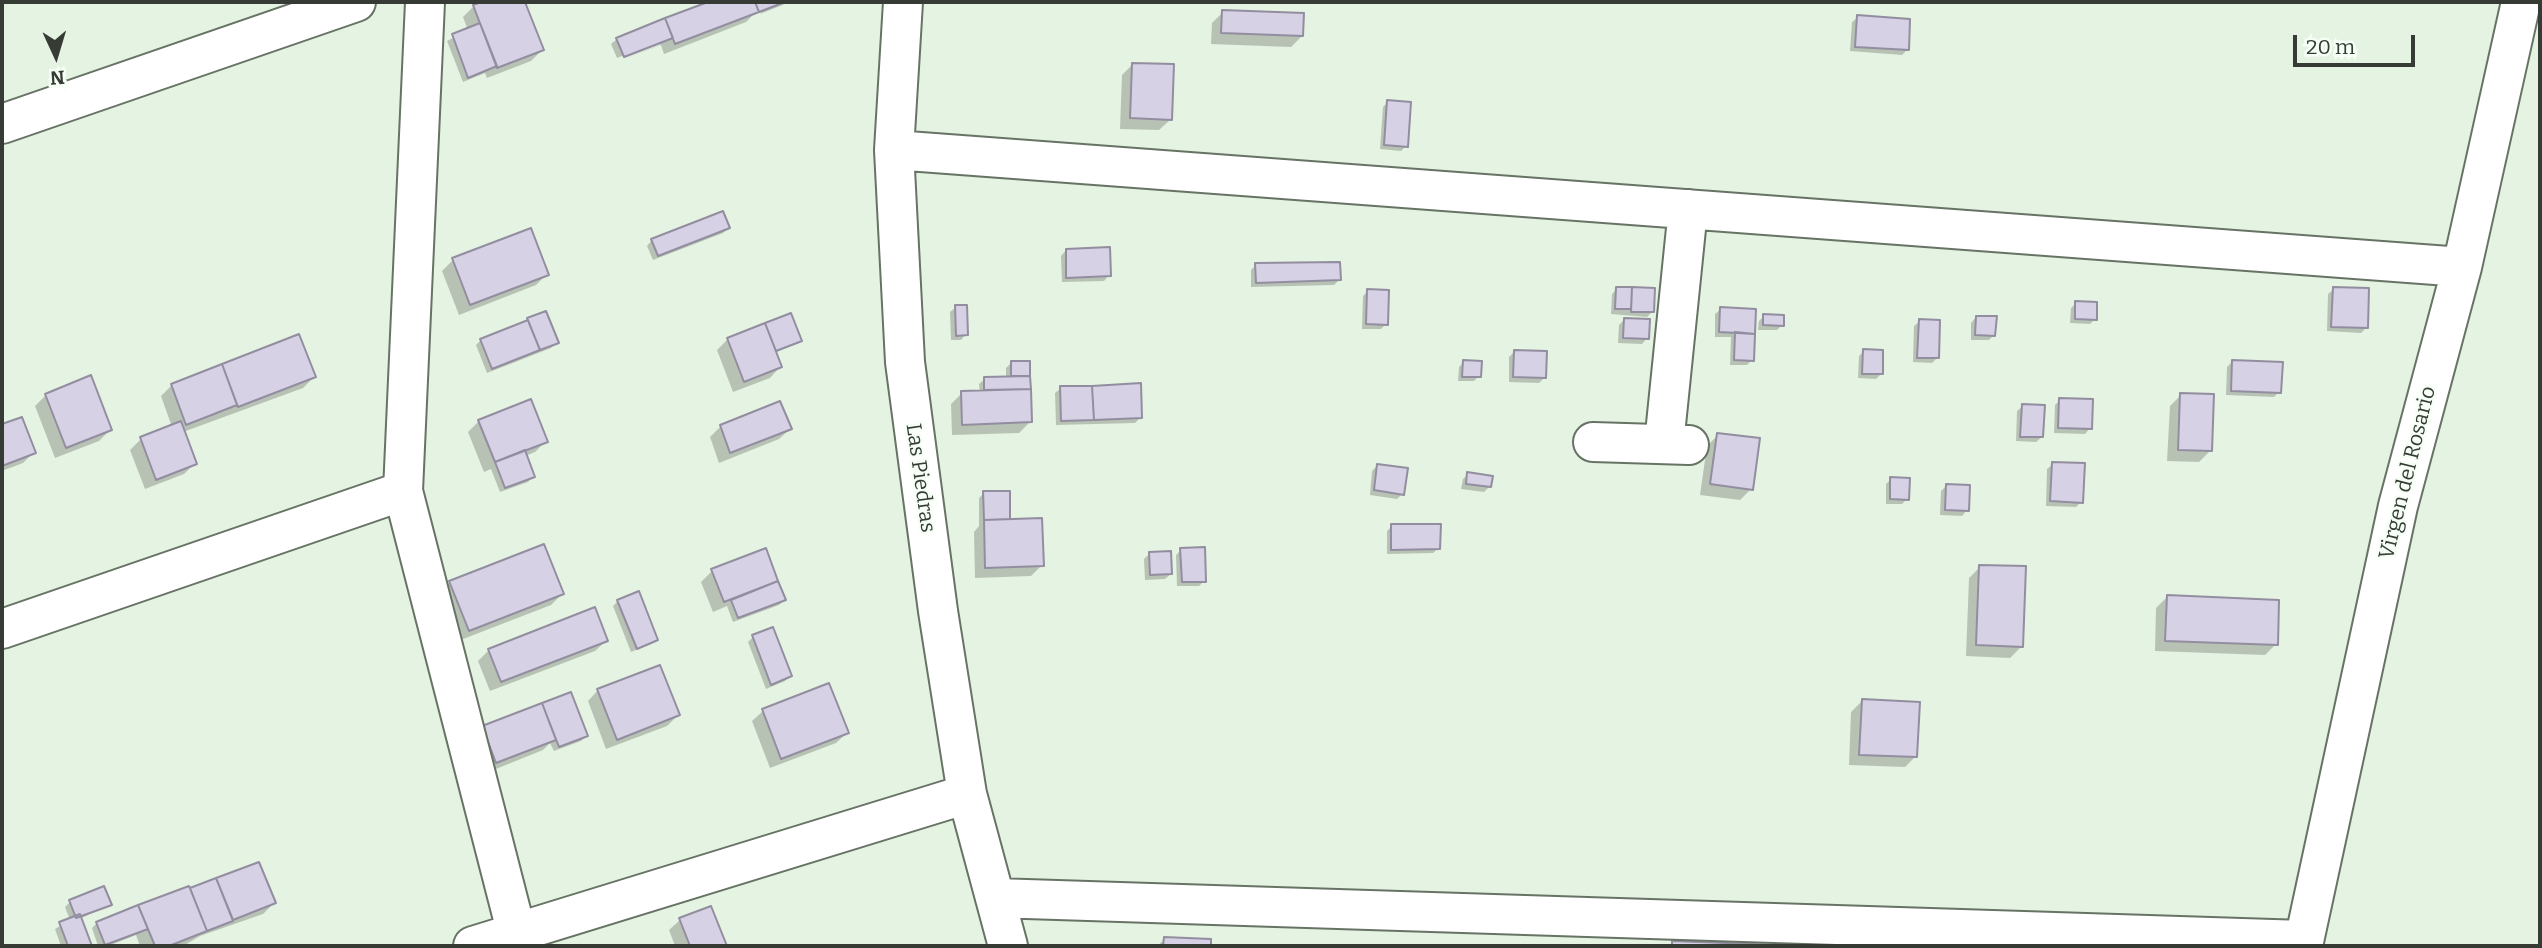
<!DOCTYPE html>
<style>
body{margin:0}
#map{position:relative;width:2542px;height:948px;overflow:hidden;background:#e5f3e2;font-family:Bitter,serif}
canvas{display:block}
.frame{position:absolute;inset:0;border:4px solid #363c35;pointer-events:none}
.north{position:absolute;left:21px;top:21px;width:70px;height:70px;-webkit-text-stroke:5px #f6fff5;paint-order:stroke;rotate:176deg;font-size:19px;font-weight:700;line-height:28px;text-align:center;color:#363c35}
.north::after{content:'';display:block;margin:auto;width:24px;height:32px;background:#363c35;clip-path:polygon(50% 0,100% 100%,50% 72%,0 100%)}
.scale{position:absolute;left:2293px;top:35px;width:122px;height:32px;box-sizing:border-box;border:4px solid #363c35;border-top:0;padding-left:9px;font-size:21px;line-height:24px;white-space:nowrap;color:#363c35;-webkit-text-stroke:5px #f6fff5;paint-order:stroke}
</style>
<div id="map">
<canvas width="2542" height="948"></canvas>
<div class="frame"></div>
<div class="north">N</div>
<div class="scale">20 m</div>
</div>
<script>
const c = document.querySelector('canvas').getContext('2d');
c.lineJoin = 'round';
function fillPath(path, color) { c.fillStyle = color; c.fill(path, 'evenodd'); }
function trace(path, color, width, dash) { c.strokeStyle = color; c.lineWidth = width; c.lineCap = dash ? 'butt' : 'round'; c.setLineDash(dash || []); c.stroke(path); }
function drawText(font, color, halo, rows, align = 'center') {
  c.font = font + ' Bitter,serif'; c.lineWidth = 5; c.setLineDash([]); c.textBaseline = 'middle'; c.strokeStyle = halo; c.fillStyle = color; for (const [text, x, y, turn = 0] of rows) {
    c.save(); c.translate(x, y); c.rotate((+turn || 0) * Math.PI / 180); c.textAlign = isNaN(turn) ? turn : align; if (halo) c.strokeText(text, 0, 0); c.fillText(text, 0, 0); c.restore();
  }
}
const shadow = new Path2D(`
 M485 2H523L542 50 531 61 487 78 485 73 463 82 447 41 468 30 463 17 474 6Z
 M713 2H790L760 14 763 10H758L746 22 664 54 661 45 618 61 660 45V41L617 58 611 44 617 39Z
 M1223 12 1302 36 1291 47 1211 44 1212 23Z
 M1858 17 1907 50 1902 55 1850 51 1852 22Z
 M1133 64 1170 120 1159 130 1120 129 1122 75Z
 M1388 102 1406 146 1401 151 1380 149 1383 107Z
 M728 228 723 233 653 260 647 246 652 240Z
 M1066 250 1109 275 1104 281 1062 282 1061 256Z
 M453 260 547 274 536 285 459 315 442 271Z
 M1256 265 1339 280 1334 285 1251 287V270Z
 M1617 289 1653 290 1652 312 1647 317 1611 314 1612 294Z
 M2334 289 2366 328 2361 333 2327 331 2328 294Z
 M1368 291 1386 324 1381 329H1362L1363 296Z
 M2076 303 2095 319 2090 324 2070 323 2071 308Z
 M956 307 966 334 961 340H951L950 312Z
 M1721 309 1752 360 1747 365H1730L1731 337H1715V314Z
 M790 315 800 340 775 353 780 367 770 378 733 392 717 350 728 339Z
 M1764 316 1782 325 1777 330H1758L1759 321Z
 M1976 317 1994 335 1989 340H1971V323Z
 M1624 320 1647 338 1642 344 1618 343 1619 325Z
 M1920 321 1937 358 1932 363 1913 362 1914 326Z
 M298 337 314 377 303 388 183 432 195 463 184 474 145 489 130 450 141 439 172 427 161 396 171 386Z
 M481 340 556 343 551 348 487 373 476 345Z
 M1864 351 1881 374 1876 379 1858 378 1859 356Z
 M1514 352 1544 378 1539 383 1509 382V357Z
 M1028 362 1030 422 1019 433 952 435 951 404 962 393H980L979 384 985 379 1006 378V368L1011 363Z
 M1464 362 1479 376 1474 381H1458L1459 367Z
 M2232 362 2279 392 2274 397 2226 395 2227 367Z
 M1061 388 1141 417 1135 423 1056 425 1055 393Z
 M46 395 110 430 99 441 55 458 35 406Z
 M2181 395 2210 451 2199 462 2167 461 2170 406Z
 M2060 400 2090 428 2085 434 2054 433 2055 405Z
 M2023 406 2042 437 2036 442 2016 441 2017 411Z
 M21 419 34 452 23 463 2 471V426Z
 M479 421 545 442 535 452 525 456 533 476 528 482 500 492 491 469 484 472 468 432Z
 M721 426 790 429 779 439 719 463 710 437Z
 M1718 435 1751 489 1740 500 1700 495 1707 446Z
 M2053 464 2081 502 2076 507 2046 506 2047 469Z
 M1378 465 1402 494 1397 499 1370 495 1372 471Z
 M1468 474 1489 487 1484 492 1461 489 1463 479Z
 M1891 479 1907 499 1902 504H1886V484Z
 M1947 485 1967 510 1962 516 1940 515 1941 491Z
 M1008 492 1009 520 1042 565 1031 576 975 578 974 532 979 526V498L984 493Z
 M1392 526 1439 548 1433 553 1387 554V531Z
 M1181 550 1204 581 1199 586H1177L1176 555Z
 M765 551 784 600 779 605 733 622 727 606 713 612 701 582 712 571Z
 M1149 554 1171 574 1165 579 1145 580 1144 559Z
 M1980 567 2021 647 2010 658 1966 656 1969 578Z
 M450 582 562 594 551 605 458 641 439 593Z
 M2167 597 2276 644 2265 655 2155 651 2156 608Z
 M618 601 656 639 651 644 631 652 613 606Z
 M753 637 790 676 785 681 766 689 748 642Z
 M606 641 595 651 490 691 478 661 489 650Z
 M598 690 678 715 667 726 606 749 588 701Z
 M570 694 586 736 581 741 554 751 550 743 543 750 486 773 472 738Z
 M1862 701 1916 756 1905 767 1849 765 1851 712Z
 M763 711 847 733 836 743 770 768 752 721Z
 M258 864 274 903 263 914 200 936 183 946H140L136 935 108 946H98L92 928 97 923Z
 M70 902 110 904 80 919 90 946H61L55 929 70 920 65 907Z
 M710 909 725 946H675L669 930 680 920Z
 M1165 939 1210 940 1209 946H1157Z`);
const building = new Path2D(`
 M481 2H525L544 50 497 68 473 5Z
 M708 2H755L759 12 675 44 665 18Z
 M755 2H785L759 12Z
 M1222 10 1304 13 1303 36 1221 33Z
 M1857 15 1910 19 1909 50 1855 47Z
 M665 18 673 38 624 57 616 38Z
 M480 23 497 66 468 78 452 34Z
 M1132 63 1174 64 1172 120 1130 118Z
 M1387 100 1411 102 1408 147 1384 145Z
 M723 211 730 228 658 256 651 239Z
 M531 228 549 275 470 305 452 258Z
 M1110 247 1111 276 1066 278V249Z
 M1340 262 1341 280 1256 283 1255 263Z
 M1616 287H1632L1631 309H1615Z
 M1632 287 1655 288 1654 312H1631Z
 M2333 287 2369 288 2368 328 2331 327Z
 M1367 289 1389 290 1388 325 1366 324Z
 M2075 301 2097 302V320L2075 319Z
 M955 305H967L968 335 956 336Z
 M1720 307 1756 309 1755 334 1719 332Z
 M546 311 559 343 540 350 527 318Z
 M791 313 802 341 776 351 765 323Z
 M1763 314 1784 315V326L1763 325Z
 M1976 316H1997L1995 336 1975 335Z
 M1624 318 1650 319 1649 339 1623 338Z
 M1919 319 1940 320 1939 358H1917Z
 M528 320 540 350 492 369 480 339Z
 M765 323 782 367 744 382 727 338Z
 M1735 332 1755 334 1754 361 1734 360Z
 M299 334 316 377 238 407 222 364Z
 M1863 349 1883 350V374H1862Z
 M1514 350 1547 351 1546 378 1513 377Z
 M1463 360 1482 361 1481 377H1462Z
 M2232 360 2283 362 2281 393 2231 391Z
 M1011 361H1030V376H1011Z
 M222 364 237 405 186 425 171 384Z
 M91 375 112 430 66 448 45 394Z
 M1030 376 1031 389 984 390V377Z
 M1141 383 1142 418 1094 420 1092 386Z
 M1060 386H1092L1094 420 1061 421Z
 M1031 389 1032 422 962 425 961 391Z
 M2180 393 2214 394 2212 451 2178 450Z
 M2059 398 2093 399 2092 429 2058 428Z
 M531 399 548 442 495 462 478 420Z
 M780 401 792 429 730 453 720 425Z
 M2022 404 2045 405 2043 437H2020Z
 M22 417 36 453 2 466V424Z
 M181 421 197 464 156 480 140 437Z
 M1717 433 1760 438 1753 490 1710 484Z
 M525 450 535 477 505 488 495 462Z
 M2052 462 2085 463 2083 503 2050 501Z
 M1377 464 1408 468 1404 495 1374 490Z
 M1467 472 1493 476 1491 487 1466 484Z
 M1890 477 1910 478 1909 500 1890 499Z
 M1946 484 1970 485 1969 511 1945 510Z
 M983 491H1010V519L984 520Z
 M1042 518 1044 566 985 568 984 520Z
 M1391 524H1441L1440 549 1391 550Z
 M544 544 564 594 469 631 449 581Z
 M1205 547 1206 582H1182L1180 548Z
 M766 548 778 581 724 602 711 569Z
 M1171 551 1172 574 1150 575 1149 552Z
 M1979 565 2026 566 2023 647 1976 645Z
 M778 581 786 600 738 618 731 600Z
 M639 591 658 640 637 649 617 600Z
 M2167 595 2279 600 2278 645 2165 641Z
 M595 607 608 641 501 682 488 649Z
 M773 627 792 676 771 685 752 635Z
 M660 665 680 715 617 740 597 689Z
 M829 683 849 733 781 759 762 709Z
 M571 692 588 736 559 747 542 703Z
 M1862 699 1920 702 1917 757 1859 755Z
 M542 703 556 740 496 763 482 726Z
 M259 862 276 903 233 920 216 878Z
 M216 878 233 921 207 931 190 888Z
 M104 886 112 905 76 918 69 900Z
 M189 886 207 931 169 946H155L138 905Z
 M138 905 148 929 105 945 96 922Z
 M711 906 727 946H690L679 918Z
 M80 914 92 946H68L59 922Z
 M1164 937 1211 939V946H1163Z
 M1672 941 1779 945V946H1672Z`);
const minor = new Path2D(`
 M425 2 403 491 520 946
 M903 2 894 150 905 362 938 611 967 794 1008 946
 M2 124 356 2
 M894 150 2462 267
 M1593 442 1689 445
 M1664 444 1688 209
 M2 629 403 491
 M995 898 2304 940
 M473 946 967 794
 M2303 946 2398 506 2462 267 2521 2`);
const streetNames = [
 ["Virgen del Rosario",2408,473,-76],
 ["Las Piedras",920,478,82]
];
fillPath(shadow, '#0003');
fillPath(building, '#d6d1e4');
trace(building, '#928d9f', 2);
trace(minor, '#677365', 42);
trace(minor, '#fff', 38);
drawText('21px', '#363c35', '#f6fff5', streetNames);
</script>
